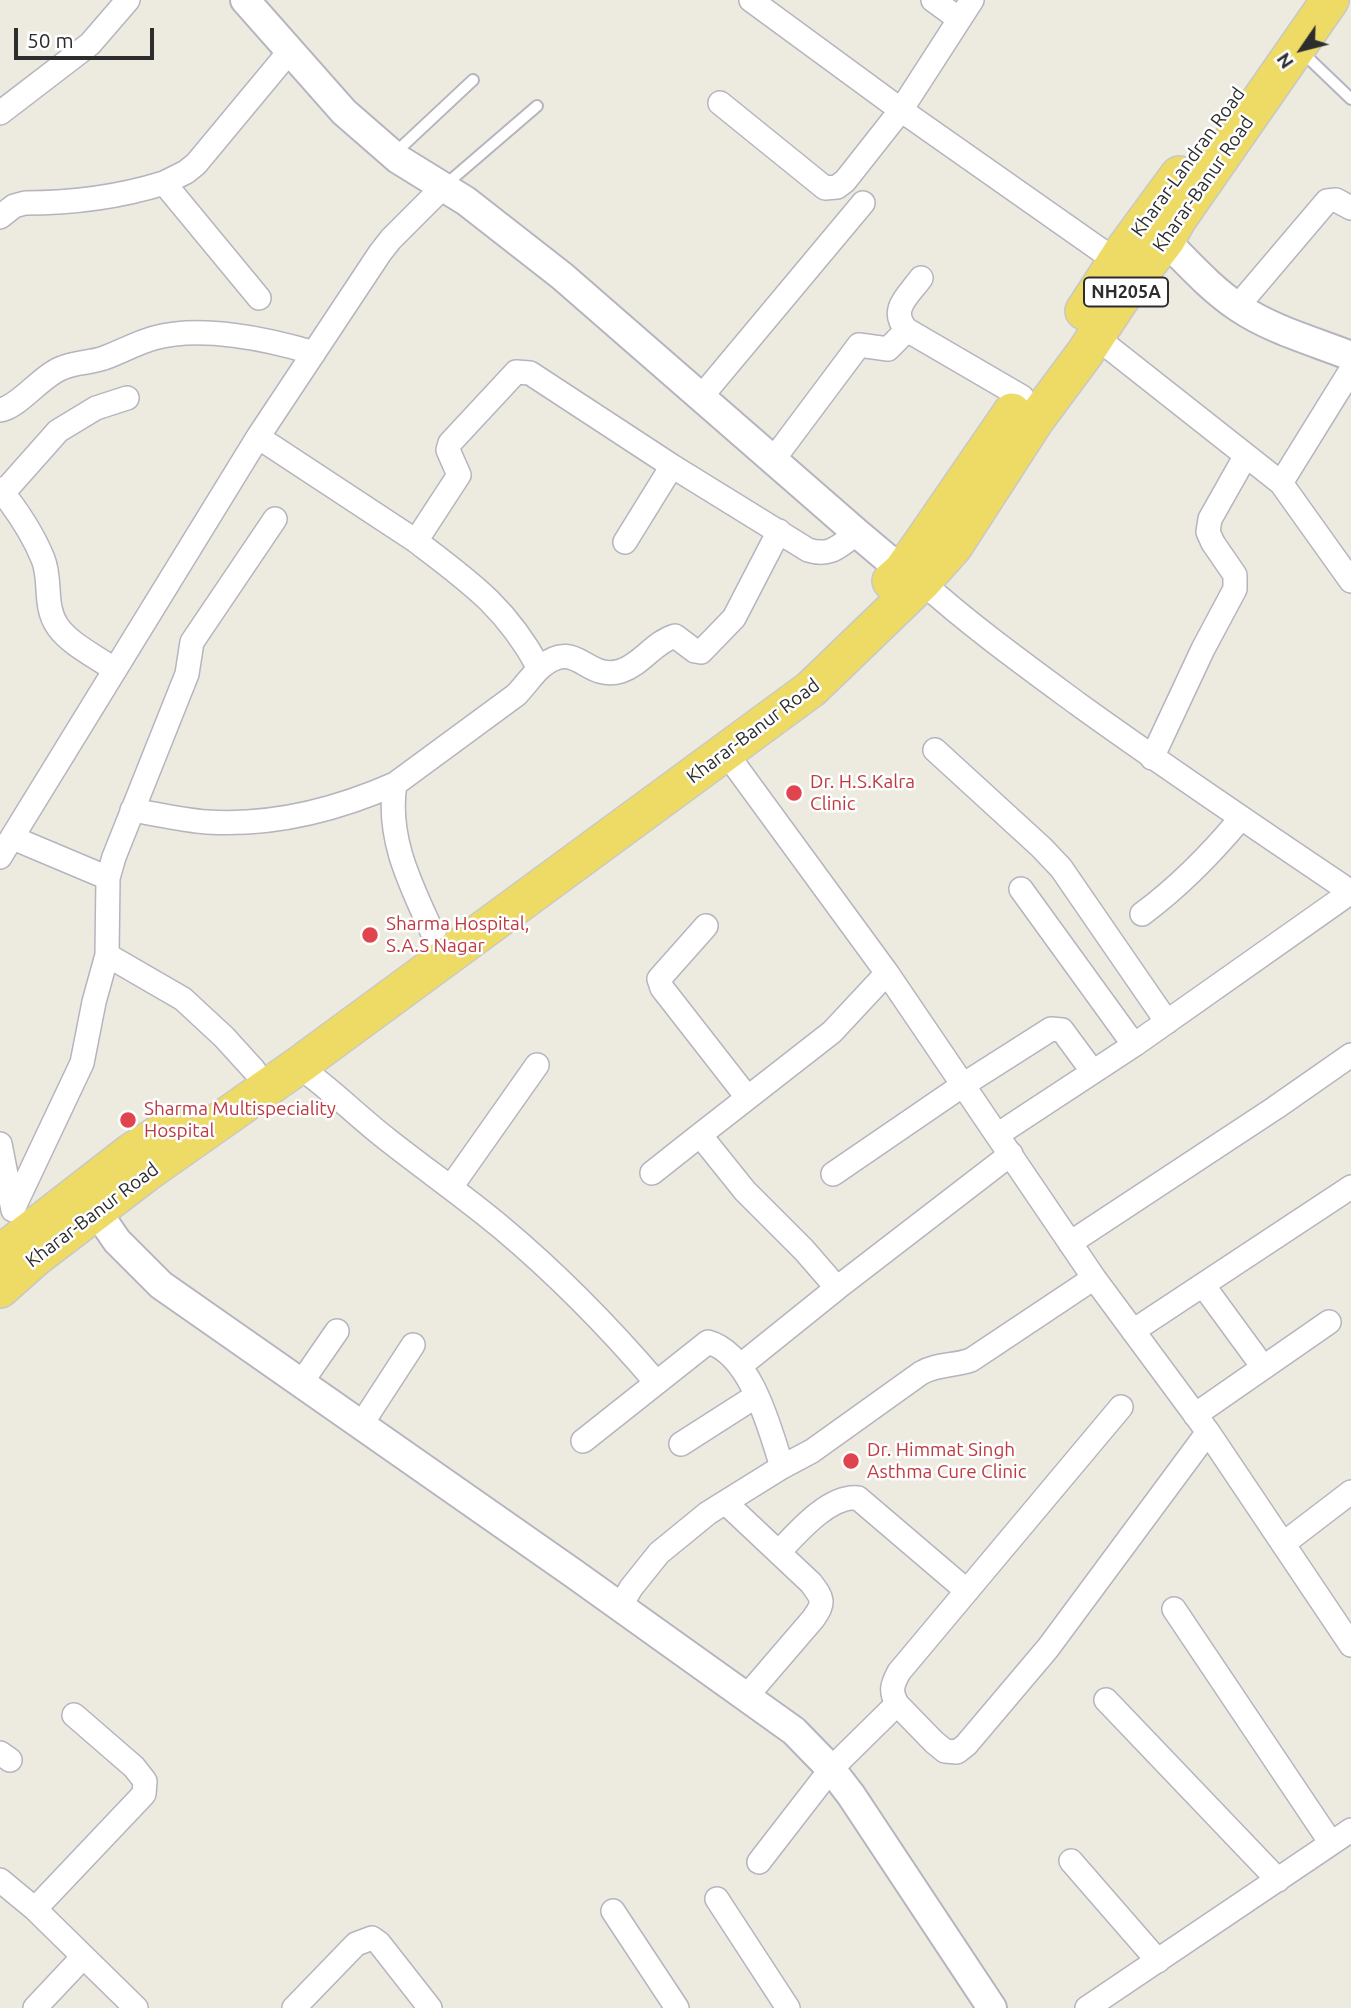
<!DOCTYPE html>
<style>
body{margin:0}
#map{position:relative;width:1351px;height:2008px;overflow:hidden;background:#edebe0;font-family:Ubuntu,sans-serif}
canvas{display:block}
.north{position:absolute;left:1267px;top:14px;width:70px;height:70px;-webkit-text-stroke:5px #fff;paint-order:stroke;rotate:235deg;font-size:19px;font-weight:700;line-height:28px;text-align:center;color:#2d2d2d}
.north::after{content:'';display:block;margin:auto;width:24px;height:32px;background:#2d2d2d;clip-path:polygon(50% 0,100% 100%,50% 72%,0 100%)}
.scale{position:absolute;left:14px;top:28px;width:140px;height:32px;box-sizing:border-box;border:4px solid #2d2d2d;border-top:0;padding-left:9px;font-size:21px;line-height:24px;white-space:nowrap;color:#2d2d2d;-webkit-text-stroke:5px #fff;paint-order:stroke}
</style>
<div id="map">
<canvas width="1351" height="2008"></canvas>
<div class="north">N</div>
<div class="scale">50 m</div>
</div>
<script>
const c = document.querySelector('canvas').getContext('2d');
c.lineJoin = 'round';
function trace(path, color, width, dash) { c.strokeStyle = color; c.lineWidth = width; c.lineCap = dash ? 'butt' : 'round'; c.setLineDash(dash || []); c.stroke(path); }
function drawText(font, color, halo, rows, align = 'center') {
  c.font = font + ' Ubuntu,sans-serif'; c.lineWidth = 5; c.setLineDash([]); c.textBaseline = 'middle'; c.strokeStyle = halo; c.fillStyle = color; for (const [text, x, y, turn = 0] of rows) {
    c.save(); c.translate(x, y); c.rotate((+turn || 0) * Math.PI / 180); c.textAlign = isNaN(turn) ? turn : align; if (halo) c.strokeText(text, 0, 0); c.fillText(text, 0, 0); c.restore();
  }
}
const service = new Path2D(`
 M1302 52 1351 99
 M395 153 473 80
 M444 186 537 106`);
const minor = new Path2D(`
 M751 0 901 110 1116 261
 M933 0 959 19
 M720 103 825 188 837 187 845 181 901 110 972 0
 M0 113 90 44 128 0
 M164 183 186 172 196 164 289 52
 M0 217 14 206 25 203C73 203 119 197 164 183L259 298
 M921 278C909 295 888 310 907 330L1022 397
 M1237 307 1327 201 1336 200 1351 208
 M1096 337 1281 483 1351 581
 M701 397 863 203
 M0 410C19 407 41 376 62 368 75 362 90 363 104 358 121 352 136 343 154 338 201 325 268 339 314 353
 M258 437 416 541
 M773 460 859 345 888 349 907 330
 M1281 483 1351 370
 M0 489C16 509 33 534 43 559 52 581 43 606 58 627 71 645 97 657 115 670
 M3 493 58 431 96 408 127 398
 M625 542 672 466
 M922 582C971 626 1025 665 1078 704 1168 769 1259 830 1351 892L1134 1045 997 1135
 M539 668C506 607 470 582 416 541L459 475 448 450 450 443 516 372 530 373 672 466 808 550C831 557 839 546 857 533
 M935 750 1041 847 1061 868 1167 1022
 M726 753 887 973 1094 1278 1208 1432 1351 1645
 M1152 758 1203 649 1235 589V575L1213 543 1208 532 1210 519 1245 457
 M395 784 516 695C525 686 532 675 541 667 577 637 586 682 621 671 642 664 654 642 675 636L695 651 701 652 734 618 779 531
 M132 810C156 814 182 820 207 822 272 826 336 810 395 784 386 839 412 887 434 936
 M13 838 108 878
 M0 857 258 437 380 253 391 239 444 186
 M1021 889 1134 1045
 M1142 914C1180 886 1211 854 1241 818
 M706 926 659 979 662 988 747 1097
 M107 955 183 999 224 1037 254 1070
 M887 973 832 1032 700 1135 745 1191 804 1250 837 1288 1011 1154
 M298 1066C330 1088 357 1116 388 1140 426 1170 465 1197 502 1228 558 1275 608 1326 656 1382
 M0 1144 13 1210
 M652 1173 700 1135
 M833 1174 963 1085 1051 1029 1062 1030 1093 1072
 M451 1187 537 1065
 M13 1209 82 1063 94 1002 107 955 108 878 114 857 187 674 192 642 275 519
 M1070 1243 1275 1108 1351 1055
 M1203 1285 1263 1367
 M1133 1331 1351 1187
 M740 1366 837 1288
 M301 1383 337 1331
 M1121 1407 899 1672C892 1685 890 1691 897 1704L934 1742 945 1751 957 1752 966 1745 1048 1648 1208 1432
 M1195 1415 1329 1322
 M361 1425 413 1345
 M583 1441 708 1342C751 1354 770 1429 782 1467
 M681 1444 756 1396
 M726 1503 811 1583C823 1599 825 1602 813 1619L746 1697
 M1283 1544 1351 1492
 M779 1552C797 1533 829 1495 858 1498L967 1591
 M620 1607 631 1588 659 1553 708 1513 782 1467 812 1451 921 1373C937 1364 954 1366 971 1360L1094 1278
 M1174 1609 1331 1843
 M1106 1700 1278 1880
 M0 1753 10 1760
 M1071 1861 1158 1961
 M759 1862 831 1769 897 1704
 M0 1880 35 1909 136 2008
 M717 1899 788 2008
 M35 1909 144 1794 145 1781 134 1767 74 1715
 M613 1911 677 2008
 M35 2008 82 1958
 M294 2008 356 1944 372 1938 379 1943 430 2008
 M1087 2008 1351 1830`);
const tertiary = new Path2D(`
 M245 0 344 112 398 159 466 201 562 276 857 533 902 571 920 581
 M1151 227C1180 253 1205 285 1238 307 1272 330 1313 341 1351 356
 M86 1196 117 1241 161 1285 573 1573 794 1731 831 1769 851 1795 992 2008`);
const trunk = new Path2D(`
 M1084 311 1121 254 1179 175
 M891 581 902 571 922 543 1012 412
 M0 1254 130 1153 173 1125
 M0 1289 36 1257 146 1173 298 1066 811 689 922 582 954 546 1036 419 1085 353 1119 301 1166 240 1177 220 1330 0`);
const markers = [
 [794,793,9,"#e0444e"],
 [370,935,9,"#e0444e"],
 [128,1120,9,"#e0444e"],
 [851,1461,9,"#e0444e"]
];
const shields = [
 [1126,292,84]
];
const shieldNames = [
 ["NH205A",1126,292]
];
const streetNames = [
 ["Kharar-Landran Road",1188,162,-54],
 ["Kharar-Banur Road",1203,184,-55],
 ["Kharar-Banur Road",753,731,-37],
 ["Kharar-Banur Road",92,1215,-37]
];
const healthNames = [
 ["Dr. H.S.Kalra",810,782],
 ["Clinic",810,804],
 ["Sharma Hospital,",386,924],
 ["S.A.S Nagar",386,946],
 ["Sharma Multispeciality",144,1109],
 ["Hospital",144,1131],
 ["Dr. Himmat Singh",867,1450],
 ["Asthma Cure Clinic",867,1472]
];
trace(service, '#b5b4bf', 14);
trace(minor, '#b5b4bf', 26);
trace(tertiary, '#b5b4bf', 32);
trace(trunk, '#c8c8c8', 40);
trace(service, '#fff', 10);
trace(minor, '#fff', 23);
trace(tertiary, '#fff', 28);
trace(trunk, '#eddb66', 37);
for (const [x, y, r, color] of markers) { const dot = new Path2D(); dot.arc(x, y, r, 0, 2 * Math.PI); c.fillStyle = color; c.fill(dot); trace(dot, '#fff', 2.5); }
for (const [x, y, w] of shields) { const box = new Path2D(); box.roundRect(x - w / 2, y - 14.5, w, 29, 5); c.fillStyle = '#fff'; c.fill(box); trace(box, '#2d2d2d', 2); }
drawText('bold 18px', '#2d2d2d', null, shieldNames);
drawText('19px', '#2d2d2d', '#fff', streetNames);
drawText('19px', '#be3a42', '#fff', healthNames, 'left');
</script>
